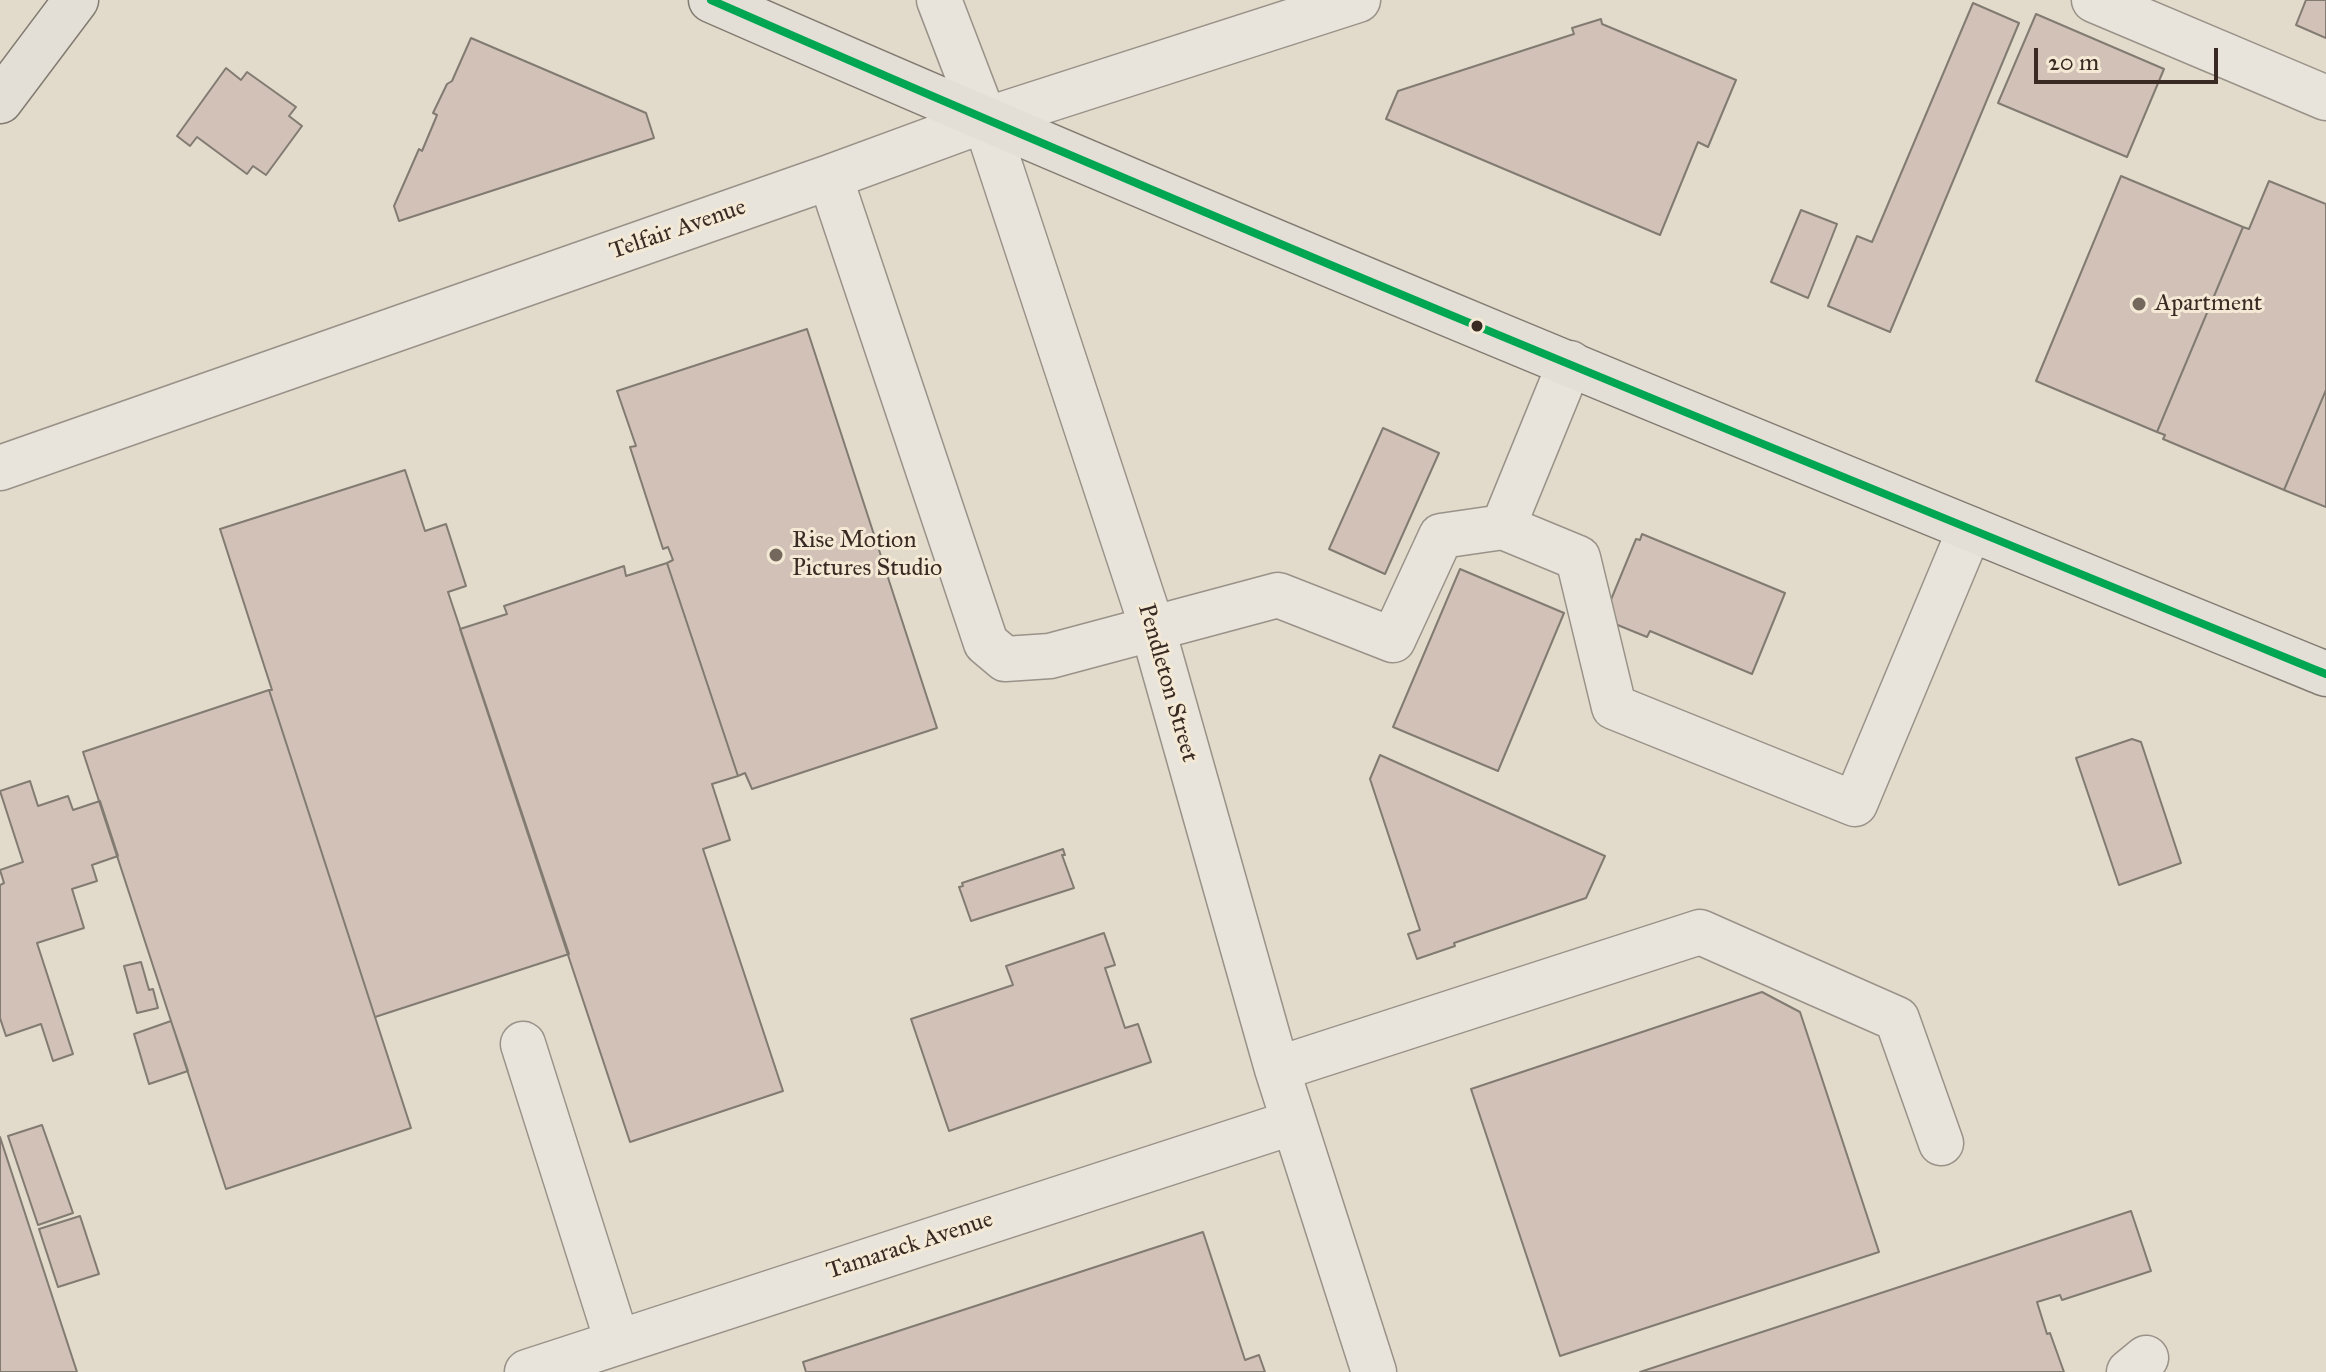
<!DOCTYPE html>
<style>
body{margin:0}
#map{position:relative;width:2326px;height:1372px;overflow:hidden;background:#e2daca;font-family:"IM FELL Great Primer",serif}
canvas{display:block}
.scale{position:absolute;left:2034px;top:48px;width:184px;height:36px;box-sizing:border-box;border:4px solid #392a23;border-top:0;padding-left:10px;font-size:24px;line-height:28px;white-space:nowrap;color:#392a23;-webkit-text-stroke:6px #f3e9d5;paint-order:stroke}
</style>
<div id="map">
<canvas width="2326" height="1372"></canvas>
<div class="scale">20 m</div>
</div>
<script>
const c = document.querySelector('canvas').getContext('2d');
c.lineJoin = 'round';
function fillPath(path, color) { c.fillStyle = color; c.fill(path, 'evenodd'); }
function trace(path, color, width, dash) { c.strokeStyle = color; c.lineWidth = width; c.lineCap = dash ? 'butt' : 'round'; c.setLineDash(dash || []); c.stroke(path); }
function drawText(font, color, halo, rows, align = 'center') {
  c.font = font + ' "IM FELL Great Primer",serif'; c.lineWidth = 6; c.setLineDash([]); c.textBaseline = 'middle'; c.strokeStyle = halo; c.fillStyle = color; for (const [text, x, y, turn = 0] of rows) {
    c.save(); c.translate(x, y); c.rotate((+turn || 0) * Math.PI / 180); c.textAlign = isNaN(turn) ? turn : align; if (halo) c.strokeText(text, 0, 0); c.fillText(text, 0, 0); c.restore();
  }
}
const building = new Path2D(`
 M2306 0H2326V38L2296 25Z
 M1973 3 2019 23 1890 332 1828 306 1857 236 1872 242Z
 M2036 14 2164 69 2127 157 1998 103Z
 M1601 19 1602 24 1736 80 1708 147 1698 142 1660 235 1386 119 1398 91 1574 34 1572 28Z
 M471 38 646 113 654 138 399 221 394 206 419 149 422 151 435 120 437 115 433 113 447 84 452 81Z
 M226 68 241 80 247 72 296 107 289 116 302 126 266 175 253 166 247 174 197 137 190 146 177 136Z
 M2121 176 2243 227 2157 432 2036 381Z
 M2269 181 2326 204V390L2284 490 2163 439 2165 435 2157 432 2243 227 2249 229Z
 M1801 210 1837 224 1808 298 1771 282Z
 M807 329 937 728 752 789 745 773 738 776 667 563 673 560 668 547 663 549 630 447 636 446 617 391Z
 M2326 390V507L2284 490Z
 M1383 428 1439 453 1385 574 1329 549Z
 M405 470 425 531 446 524 466 586 448 592 569 954 375 1017 269 690H272L220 529Z
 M1642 534 1785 593 1752 674 1650 631 1647 637 1603 619 1636 539 1640 540Z
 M667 563 738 776 712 784 730 840 703 849 783 1091 630 1142 460 629 507 614 504 606 624 566 626 576Z
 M1460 569 1564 613 1498 771 1393 727Z
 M269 690 411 1128 226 1189 83 752Z
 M2132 739 2141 742 2181 863 2119 885 2076 758Z
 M1380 755 1605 856 1586 898 1454 943 1455 946 1417 959 1408 934 1420 930 1370 779Z
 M30 781 38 806 68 796 73 810 100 801 118 856 92 865 97 881 72 889 84 928 37 943 73 1054 53 1061 41 1024 6 1036 0 1018V885L4 883 0 870 23 862 0 791Z
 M1063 849 1065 855H1062L1074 888 971 921 959 887 963 886 962 883Z
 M1104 933 1115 965 1105 968 1125 1028 1138 1024 1151 1062 949 1131 911 1019 1013 985 1006 966Z
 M141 962 149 990 153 989 158 1008 137 1013 124 966Z
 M1762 992 1800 1012 1879 1252 1560 1356 1471 1089Z
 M171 1021 188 1071 149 1084 134 1034Z
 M42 1125 73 1213 38 1225 8 1136Z
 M0 1137 77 1372H0Z
 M2131 1211 2151 1271 2062 1300 2060 1295 2037 1302 2047 1334 2050 1333 2064 1372H1640Z
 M80 1216 99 1274 58 1287 39 1229Z
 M1203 1232 1245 1360 1259 1355 1265 1372H806L803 1362Z`);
const minor = new Path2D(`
 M939 0 985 120 1153 630 1277 1069 1374 1372
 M2094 0 2326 98
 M830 177 986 643 1005 659 1050 656 1278 595 1393 640 1441 536 1503 527 1570 363
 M0 468 830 177 985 120 1358 0
 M1503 527 1578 558 1614 707 1855 804 1970 529
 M523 1044 617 1341
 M1277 1069 1700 932 1897 1019 1941 1143
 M527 1372 1294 1122
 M2129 1372 2146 1358`);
const major = new Path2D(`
 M711 0C1245 234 1786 454 2326 674`);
const highway = new Path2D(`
 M0 101 76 0`);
const bus1 = new Path2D(`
 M711 0C1245 234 1786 454 2326 674`);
const markers = [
 [2139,304,8,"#74685d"],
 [1477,326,7,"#392a23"],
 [776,555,8,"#74685d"]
];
const streetNames = [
 ["Telfair Avenue",678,230,-19],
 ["Pendleton Street",1167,683,74],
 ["Tamarack Avenue",910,1246,-18]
];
const poiNames = [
 ["Apartment",2155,304],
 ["Rise Motion",792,541],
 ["Pictures Studio",792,569]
];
fillPath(building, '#d1c1b7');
trace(building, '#817b72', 2);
trace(minor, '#999289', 47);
trace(major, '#817b72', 47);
trace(highway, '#817b72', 47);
trace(minor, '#e8e4dc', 44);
trace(major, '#e4dfd6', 44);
trace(highway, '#e4dfd6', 44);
trace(bus1, '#00a651', 8);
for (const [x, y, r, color] of markers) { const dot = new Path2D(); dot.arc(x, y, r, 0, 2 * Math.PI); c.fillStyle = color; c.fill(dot); trace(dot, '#f3e9d5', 3); }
drawText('24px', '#392a23', '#f3e9d5', streetNames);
drawText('24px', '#392a23', '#f3e9d5', poiNames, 'left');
</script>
